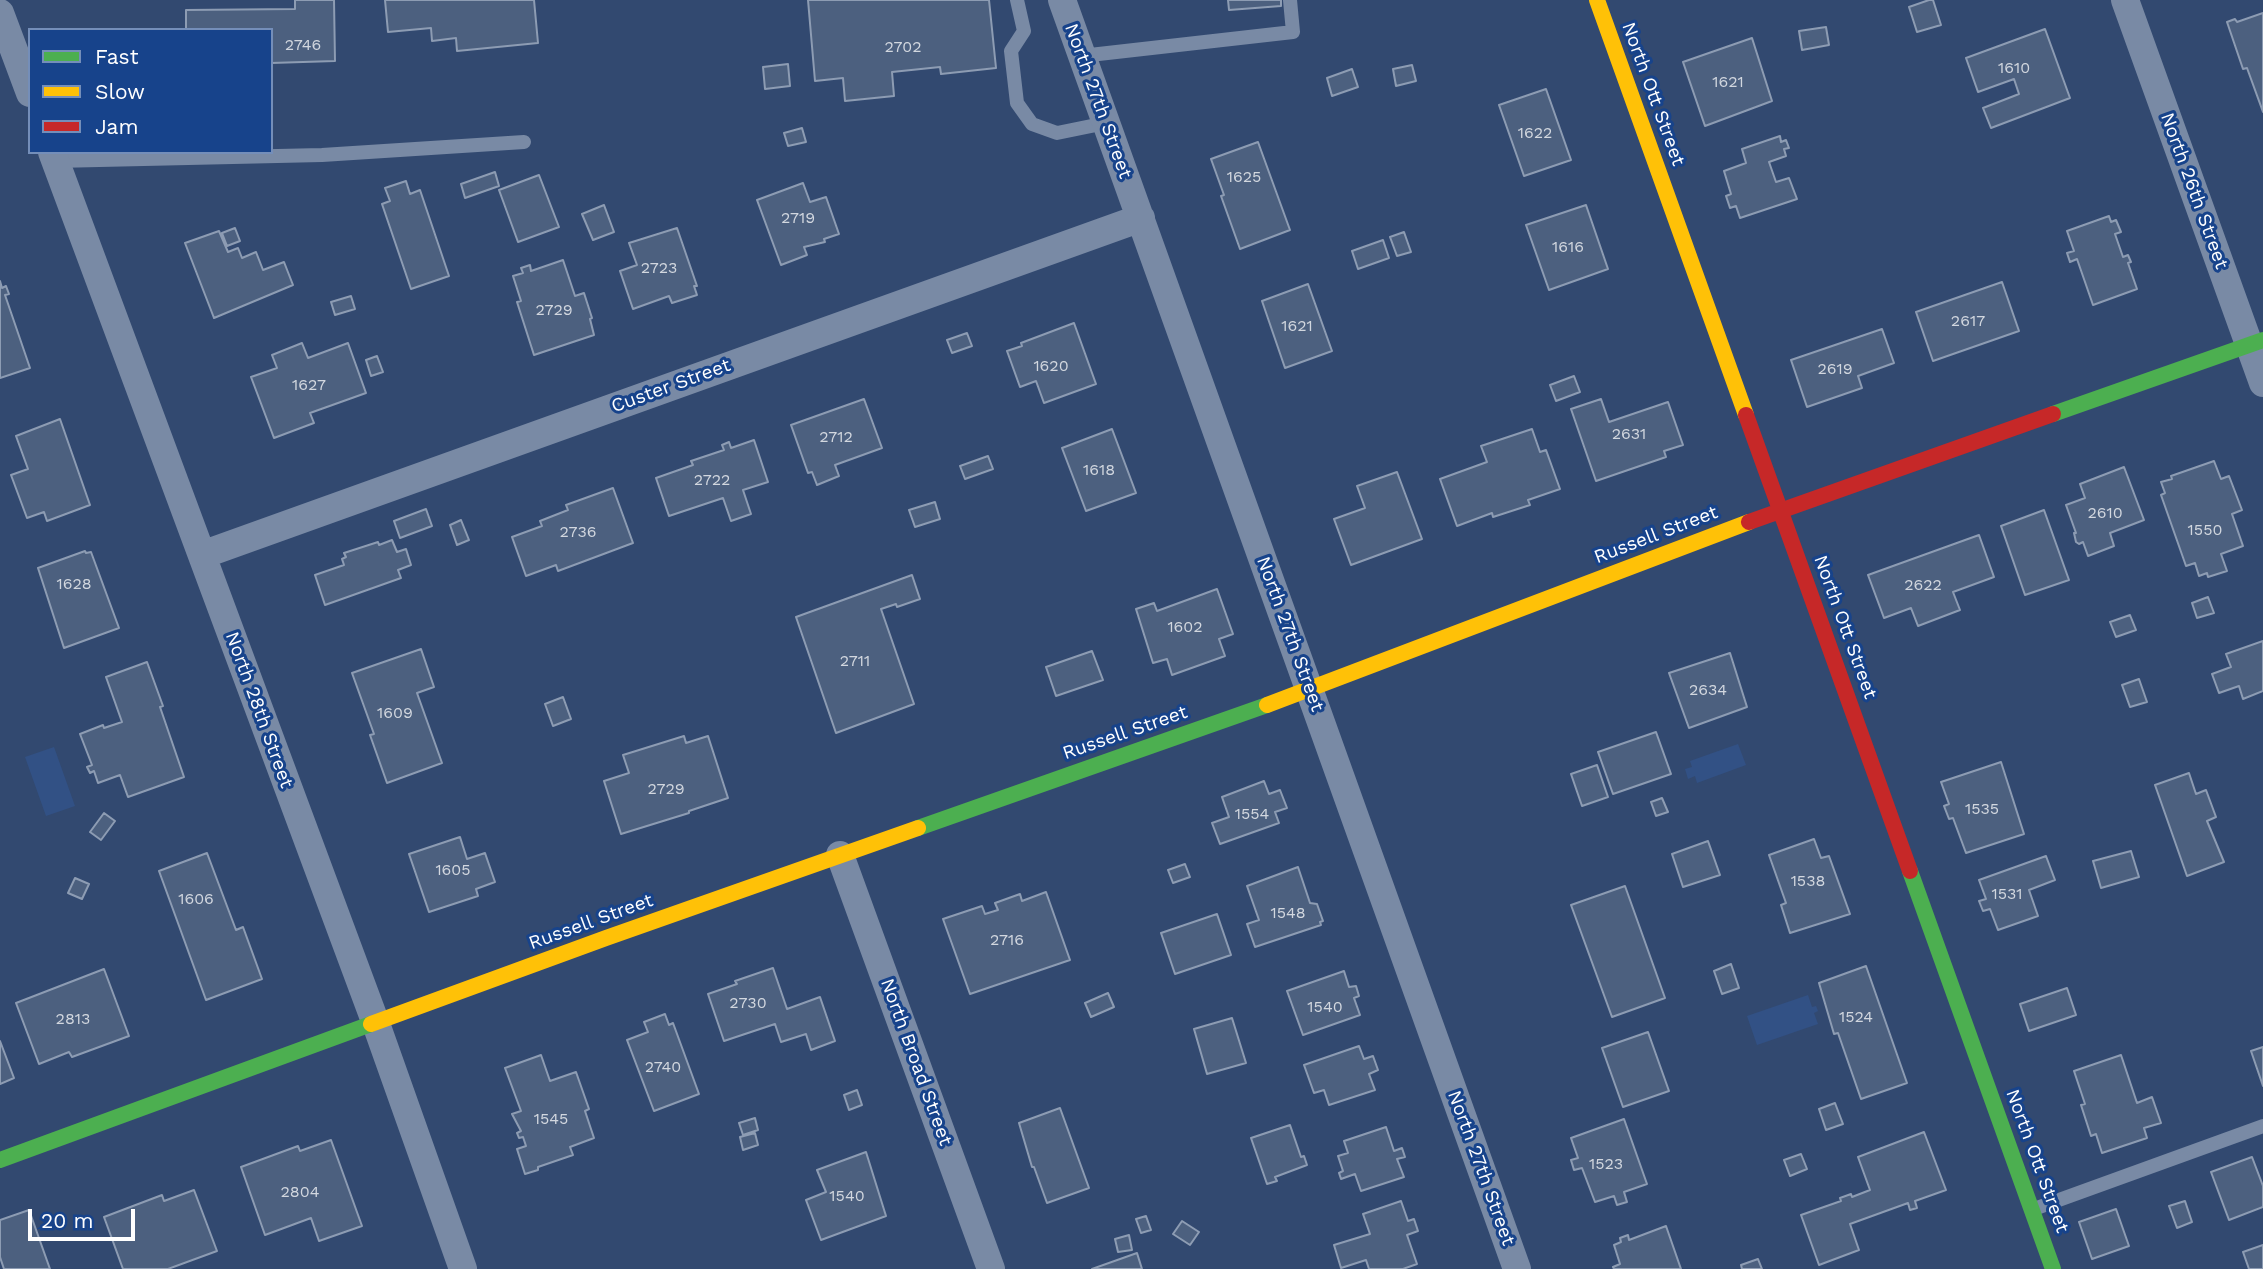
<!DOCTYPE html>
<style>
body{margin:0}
#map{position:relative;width:2263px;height:1269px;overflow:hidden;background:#324970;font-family:"Work Sans",sans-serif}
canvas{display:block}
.legend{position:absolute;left:28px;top:28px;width:245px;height:126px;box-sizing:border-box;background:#17438b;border:2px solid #748eb9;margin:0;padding:9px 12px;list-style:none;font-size:21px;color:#fff}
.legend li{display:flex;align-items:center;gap:14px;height:35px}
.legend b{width:35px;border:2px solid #748eb9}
.scale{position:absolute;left:28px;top:1209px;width:107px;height:32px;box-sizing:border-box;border:4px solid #fff;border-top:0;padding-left:9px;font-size:21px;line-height:24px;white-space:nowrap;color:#fff;-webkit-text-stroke:5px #17438b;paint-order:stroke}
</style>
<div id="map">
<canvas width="2263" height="1269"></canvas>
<ul class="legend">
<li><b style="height:9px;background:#4caf50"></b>Fast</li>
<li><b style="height:9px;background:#ffc107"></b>Slow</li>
<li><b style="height:9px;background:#c62828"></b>Jam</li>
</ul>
<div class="scale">20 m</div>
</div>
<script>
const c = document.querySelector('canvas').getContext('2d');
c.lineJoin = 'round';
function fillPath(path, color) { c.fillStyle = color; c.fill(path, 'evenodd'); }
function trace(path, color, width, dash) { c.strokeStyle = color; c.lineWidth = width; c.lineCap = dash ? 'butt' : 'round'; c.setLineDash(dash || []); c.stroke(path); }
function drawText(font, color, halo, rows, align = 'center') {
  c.font = font + ' "Work Sans",sans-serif'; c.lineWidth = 6; c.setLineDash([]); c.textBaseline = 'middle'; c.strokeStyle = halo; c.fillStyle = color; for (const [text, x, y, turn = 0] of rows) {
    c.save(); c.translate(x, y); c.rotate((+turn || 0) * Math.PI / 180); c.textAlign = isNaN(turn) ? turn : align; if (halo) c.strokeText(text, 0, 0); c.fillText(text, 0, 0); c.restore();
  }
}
const water = new Path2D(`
 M1738 744 1746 765 1697 783 1695 776 1688 779 1685 769 1692 767 1690 761Z
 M54 747 75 806 46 816 25 757Z
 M1808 995 1812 1007 1816 1006 1818 1011 1814 1013 1818 1024 1757 1045 1747 1016Z`);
const building = new Path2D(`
 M295 0H334L335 61 271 63V30H186V10L295 9Z
 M385 0H534L538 43 457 51 456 38 432 41 431 28 388 32Z
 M808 0H989L996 68 941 74 940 67 892 72 894 96 845 101 843 78 815 81Z
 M1228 0H1281V6L1229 10Z
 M1929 0H1933L1941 25 1917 32 1909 7Z
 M2263 13V112L2247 68 2243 69 2227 22 2235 19 2237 22Z
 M1826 27 1829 45 1802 50 1799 31Z
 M2045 29 2070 98 1991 128 1983 108 2019 94 2014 79 1978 92 1966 58Z
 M1752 38 1772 101 1705 126 1683 62Z
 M788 64 790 86 765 89 763 67Z
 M1412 65 1416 81 1396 86 1393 69Z
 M1352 69 1358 87 1332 96 1327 78Z
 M1546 89 1571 160 1524 176 1499 105Z
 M802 128 806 142 788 146 784 133Z
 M1780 136 1781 142 1786 140 1789 148 1784 149 1786 156 1769 162 1776 182 1789 178 1797 199 1740 218 1736 206 1730 208 1726 196 1731 194 1724 171 1746 163 1742 149Z
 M1258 142 1290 230 1240 249 1221 196 1224 195 1211 159Z
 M495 172 499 186 465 198 461 184Z
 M539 175 559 227 518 242 499 190Z
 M406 181 410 194 420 190 449 276 411 289 382 204 390 201 385 188Z
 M803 183 810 202 826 197 839 234 824 239 825 242 804 247 807 255 781 265 757 200Z
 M604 205 614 232 593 240 582 214Z
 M1586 205 1608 269 1549 290 1526 225Z
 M2109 216 2111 222 2116 220 2121 232 2115 234 2123 257 2128 255 2131 262 2128 263 2137 289 2093 305 2077 259 2070 262 2067 253 2074 251 2067 231Z
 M235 228 240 241 227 246 222 233Z
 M677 228 697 286H694L697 295 672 303 669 296 633 309 620 271 637 265 629 243Z
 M219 231 228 252 238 248 242 258 256 252 263 270 284 262 293 285 214 318 185 243Z
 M1404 232 1411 252 1397 256 1390 237Z
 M1383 240 1389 258 1358 269 1352 251Z
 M563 260 575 296 584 293 592 318 590 319 594 335 534 355 517 302 521 301 513 276 523 273 521 268 530 265 531 271Z
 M0 281 2 288 6 286 9 294 5 295 30 368 0 378Z
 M2002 282 2019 331 1933 361 1916 312Z
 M1308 284 1332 351 1285 368 1262 301Z
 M351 296 355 309 335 315 331 302Z
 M1074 323 1096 384 1044 403 1036 381 1020 387 1007 351 1022 346 1021 343Z
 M1882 329 1894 363 1858 376 1862 388 1807 407 1791 360Z
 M967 333 972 346 952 353 947 340Z
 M302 343 308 358 348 343 366 393 310 413 314 423 274 438 251 377 277 368 272 355Z
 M377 356 383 372 371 376 366 360Z
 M1574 376 1580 392 1556 401 1550 385Z
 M864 399 882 448 835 465 839 476 817 485 812 472 808 473 791 425Z
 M1601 399 1609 422 1668 402 1683 445 1664 451 1666 457 1596 481 1571 409Z
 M60 419 90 505 47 521 44 512 27 518 11 475 28 469 16 436Z
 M1112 429 1136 493 1086 511 1062 448Z
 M1532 429 1540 452 1546 450 1560 489 1528 500 1530 505 1493 517 1492 513 1457 526 1440 479 1487 462 1481 446Z
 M754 440 768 482 743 490 751 514 731 521 723 498 669 516 656 478 693 465 691 461 724 450 722 445 729 442 731 448Z
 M988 456 993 469 965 479 960 466Z
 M2214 461 2221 479 2229 476 2242 510 2232 514 2243 546 2221 554 2227 571 2208 577 2207 573 2199 576 2195 563 2186 566 2161 495 2165 493 2161 482 2172 479 2171 476Z
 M2124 467 2144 520 2110 533 2114 546 2088 556 2083 542 2079 544 2076 542 2074 533H2076L2066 505 2085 498 2080 484Z
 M1397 472 1422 539 1351 565 1334 519 1365 508 1357 486Z
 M613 488 633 543 558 571 556 565 526 576 512 537 542 526 540 521 568 510 566 505Z
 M935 502 940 519 915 527 909 510Z
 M426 509 432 526 400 538 394 521Z
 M2044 510 2069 580 2025 595 2001 526Z
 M461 520 469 540 457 545 450 525Z
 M1979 535 1994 577 1953 592 1960 610 1918 626 1911 608 1884 618 1868 575Z
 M392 540 397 552 406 549 411 565 398 570 401 578 325 605 315 575 344 565 342 559 346 557 344 553 378 542 379 545Z
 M85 551 86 553 91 552 119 628 64 648 38 568Z
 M912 575 920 599 897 607 896 604 881 609 914 704 836 733 796 617Z
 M1217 589 1233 634 1219 639 1225 656 1172 675 1167 659 1153 663 1136 609 1154 603 1157 611Z
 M2208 597 2214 613 2197 618 2192 603Z
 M2130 615 2136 630 2116 637 2110 622Z
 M2263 641V691L2243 699 2239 686 2219 693 2212 674 2231 667 2226 654Z
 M421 649 434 687 417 693 442 763 387 783 370 735 374 734 352 673Z
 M1092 651 1103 680 1056 696 1046 667Z
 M1730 653 1747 707 1689 728 1669 673Z
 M147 662 163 706 160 707 184 777 128 797 120 775 98 783 94 771 90 773 87 767 92 765 80 734 103 725 104 728 122 722 106 677Z
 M2139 679 2147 702 2130 707 2122 685Z
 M563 697 571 719 553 726 545 704Z
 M1656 732 1671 774 1613 794 1598 752Z
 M684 736 686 743 708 736 728 798 689 811V813L621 834 604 781 629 773 623 755Z
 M2001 762 2024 834 1966 853 1953 818 1949 819 1944 806 1949 804 1941 782Z
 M1597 765 1608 797 1582 806 1571 774Z
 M2189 773 2196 794 2206 790 2216 817 2207 821 2224 862 2187 876 2155 785Z
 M1264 781 1269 794 1280 790 1287 808 1275 812 1279 823 1220 844 1212 823 1229 817 1222 797Z
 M1662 798 1668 812 1656 816 1651 802Z
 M104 813 115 821 101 840 90 832Z
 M460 837 467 859 485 853 495 882 476 889 478 896 429 912 409 854Z
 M1814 839 1821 858 1829 856 1850 914 1790 933 1781 905 1786 903 1769 855Z
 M1708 841 1720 875 1683 887 1672 854Z
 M2131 851 2139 877 2101 888 2093 861Z
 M207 853 236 930 243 927 262 979 206 1000 159 871Z
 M2046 856 2055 880 2029 890 2038 916 1998 930 1990 909 1983 911 1979 901 1986 899 1979 880Z
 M1185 864 1190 877 1173 883 1168 870Z
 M1298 867 1310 903 1317 904 1323 921 1320 922 1321 925 1255 947 1247 924 1259 920 1247 886Z
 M75 878 89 884 82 899 68 893Z
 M1625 886 1665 998 1612 1017 1571 905Z
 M1046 892 1070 960 970 994 943 919 982 906 985 914 998 910 995 903 1020 894 1022 901Z
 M1217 914 1231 955 1175 974 1161 933Z
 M1731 964 1739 988 1722 994 1714 971Z
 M1866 966 1907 1083 1861 1099 1838 1033 1834 1034 1819 983Z
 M773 968 787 1009 820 997 835 1041 811 1050 806 1034 781 1042 775 1024 724 1041 708 994 737 984 735 981Z
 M104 969 129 1036 72 1057 69 1052 39 1064 16 1003Z
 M1344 971 1349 987 1356 986 1359 996 1354 998 1360 1015 1303 1035 1287 991Z
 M2067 988 2076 1015 2029 1031 2020 1004Z
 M1108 993 1114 1007 1091 1017 1085 1003Z
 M665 1014 669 1025 673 1023 699 1094 654 1111 627 1040 648 1032 644 1022Z
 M1232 1018 1246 1063 1207 1074 1194 1029Z
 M1648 1032 1669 1091 1623 1107 1602 1048Z
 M0 1041 14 1078 0 1084Z
 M1359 1046 1364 1059 1373 1056 1378 1070 1369 1074 1375 1090 1329 1105 1324 1090 1314 1093 1304 1065Z
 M2263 1047V1086L2251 1051Z
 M541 1055 550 1081 576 1072 589 1109 585 1111 594 1138 570 1147 573 1155 538 1167V1170L525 1174 517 1149 526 1146 523 1137 519 1138 517 1133 521 1131 512 1114 521 1111 505 1068Z
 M2121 1055 2137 1103 2152 1097 2161 1123 2144 1128 2147 1138 2102 1153 2096 1134 2091 1136 2081 1105 2085 1104 2074 1071Z
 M857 1090 862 1105 849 1110 844 1095Z
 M1835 1103 1843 1124 1826 1130 1819 1109Z
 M1060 1108 1089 1188 1047 1203 1034 1167H1032L1019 1123Z
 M755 1118 758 1130 743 1135 739 1123Z
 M1624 1119 1647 1184 1624 1192 1627 1202 1617 1205 1614 1196 1595 1202 1582 1168 1574 1170 1571 1160 1578 1158 1571 1138Z
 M1290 1125 1301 1157 1304 1156 1307 1165 1275 1177 1277 1181 1267 1184 1251 1138Z
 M1386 1127 1394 1151 1402 1148 1405 1157 1397 1159 1404 1177 1361 1191 1355 1174 1341 1179 1339 1173 1343 1171 1338 1156 1348 1153 1344 1141Z
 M1924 1132 1946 1190 1915 1201 1917 1208 1910 1210 1908 1203 1850 1224 1859 1250 1819 1265 1801 1215 1841 1201 1840 1198 1851 1194 1852 1197 1870 1190 1858 1157Z
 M755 1133 758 1145 743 1150 740 1137Z
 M331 1140 362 1226 319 1241 311 1218 265 1235 241 1167 298 1146 300 1151Z
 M866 1152 886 1216 821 1240 806 1200 826 1192 817 1170Z
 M1801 1154 1807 1169 1790 1176 1784 1160Z
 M2252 1157 2263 1186V1207L2229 1220 2211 1172Z
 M194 1190 217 1251 168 1269H123L104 1217 162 1195 164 1201Z
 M1401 1201 1408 1221 1414 1219 1418 1231 1407 1235 1417 1264 1403 1269H1369L1366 1260 1341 1268 1334 1245 1370 1234 1363 1214Z
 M2185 1201 2192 1222 2177 1228 2169 1206Z
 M2116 1209 2129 1246 2092 1259 2079 1222Z
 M29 1210 50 1269H4L0 1257V1220Z
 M1146 1216 1151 1230 1141 1233 1136 1219Z
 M1182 1221 1199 1232 1190 1245 1173 1234Z
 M1666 1226 1681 1269H1614L1613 1267 1620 1264 1614 1245 1621 1242 1620 1238 1628 1235 1629 1240Z
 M1129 1235 1132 1250 1118 1252 1115 1239Z
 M2263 1245V1269H2249L2243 1252Z
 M1137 1253 1142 1269H1092Z
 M1758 1259 1762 1269H1742L1741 1265Z`);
const lane = new Path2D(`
 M1017 0 1024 31 1011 51 1017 103 1032 124 1057 133 1106 123
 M1081 56 1293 32 1290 0
 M55 161 322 155 524 142
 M2034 1209 2263 1126`);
const street = new Path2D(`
 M1062 0 1517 1269
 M2125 0 2263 383
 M0 13 30 93
 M52 152 375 1021 463 1269
 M202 555 1141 218
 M840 855 991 1269`);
const fast = new Path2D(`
 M2053 414 2263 340
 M918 828 1267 705
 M1910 871 2053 1269
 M0 1160 371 1024`);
const slow = new Path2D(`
 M1597 0 1746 415
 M1267 705 1749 522
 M371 1024 606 938 918 828`);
const jam = new Path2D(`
 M1746 415 1910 871
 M1749 522 2053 414`);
const numberNames = [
 ["2746",303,45],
 ["2702",903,47],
 ["1610",2014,68],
 ["1621",1728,82],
 ["1622",1535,133],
 ["1625",1244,177],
 ["2719",798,218],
 ["1616",1568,247],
 ["2723",659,268],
 ["2729",554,310],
 ["2617",1968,321],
 ["1621",1297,326],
 ["1620",1051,366],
 ["2619",1835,369],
 ["1627",309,385],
 ["2631",1629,434],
 ["2712",836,437],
 ["1618",1099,470],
 ["2722",712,480],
 ["2610",2105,513],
 ["1550",2205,530],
 ["2736",578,532],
 ["1628",74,584],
 ["2622",1923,585],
 ["1602",1185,627],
 ["2711",855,661],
 ["2634",1708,690],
 ["1609",395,713],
 ["2729",666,789],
 ["1535",1982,809],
 ["1554",1252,814],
 ["1605",453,870],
 ["1538",1808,881],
 ["1531",2007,894],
 ["1606",196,899],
 ["1548",1288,913],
 ["2716",1007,940],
 ["2730",748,1003],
 ["1540",1325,1007],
 ["1524",1856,1017],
 ["2813",73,1019],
 ["2740",663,1067],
 ["1545",551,1119],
 ["1523",1606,1164],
 ["2804",300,1192],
 ["1540",847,1196]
];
const streetNames = [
 ["North Ott Street",1653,94,70],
 ["North 27th Street",1098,101,70],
 ["North 26th Street",2194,191,70],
 ["Custer Street",671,386,-20],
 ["Russell Street",1656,535,-21],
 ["North Ott Street",1845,627,70],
 ["North 27th Street",1290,634,70],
 ["North 28th Street",259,710,70],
 ["Russell Street",1125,733,-19],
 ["Russell Street",591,922,-20],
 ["North Broad Street",916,1062,70],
 ["North Ott Street",2037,1161,70],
 ["North 27th Street",1481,1168,70]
];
fillPath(water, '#325185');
fillPath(building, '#4c607f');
trace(building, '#8d9cb3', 2);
trace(lane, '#798aa5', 14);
trace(street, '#798aa5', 28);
trace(fast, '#4caf50', 16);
trace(slow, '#ffc107', 16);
trace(jam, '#c62828', 16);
drawText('16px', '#d2d7df', null, numberNames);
drawText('19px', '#fff', '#17438b', streetNames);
</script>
